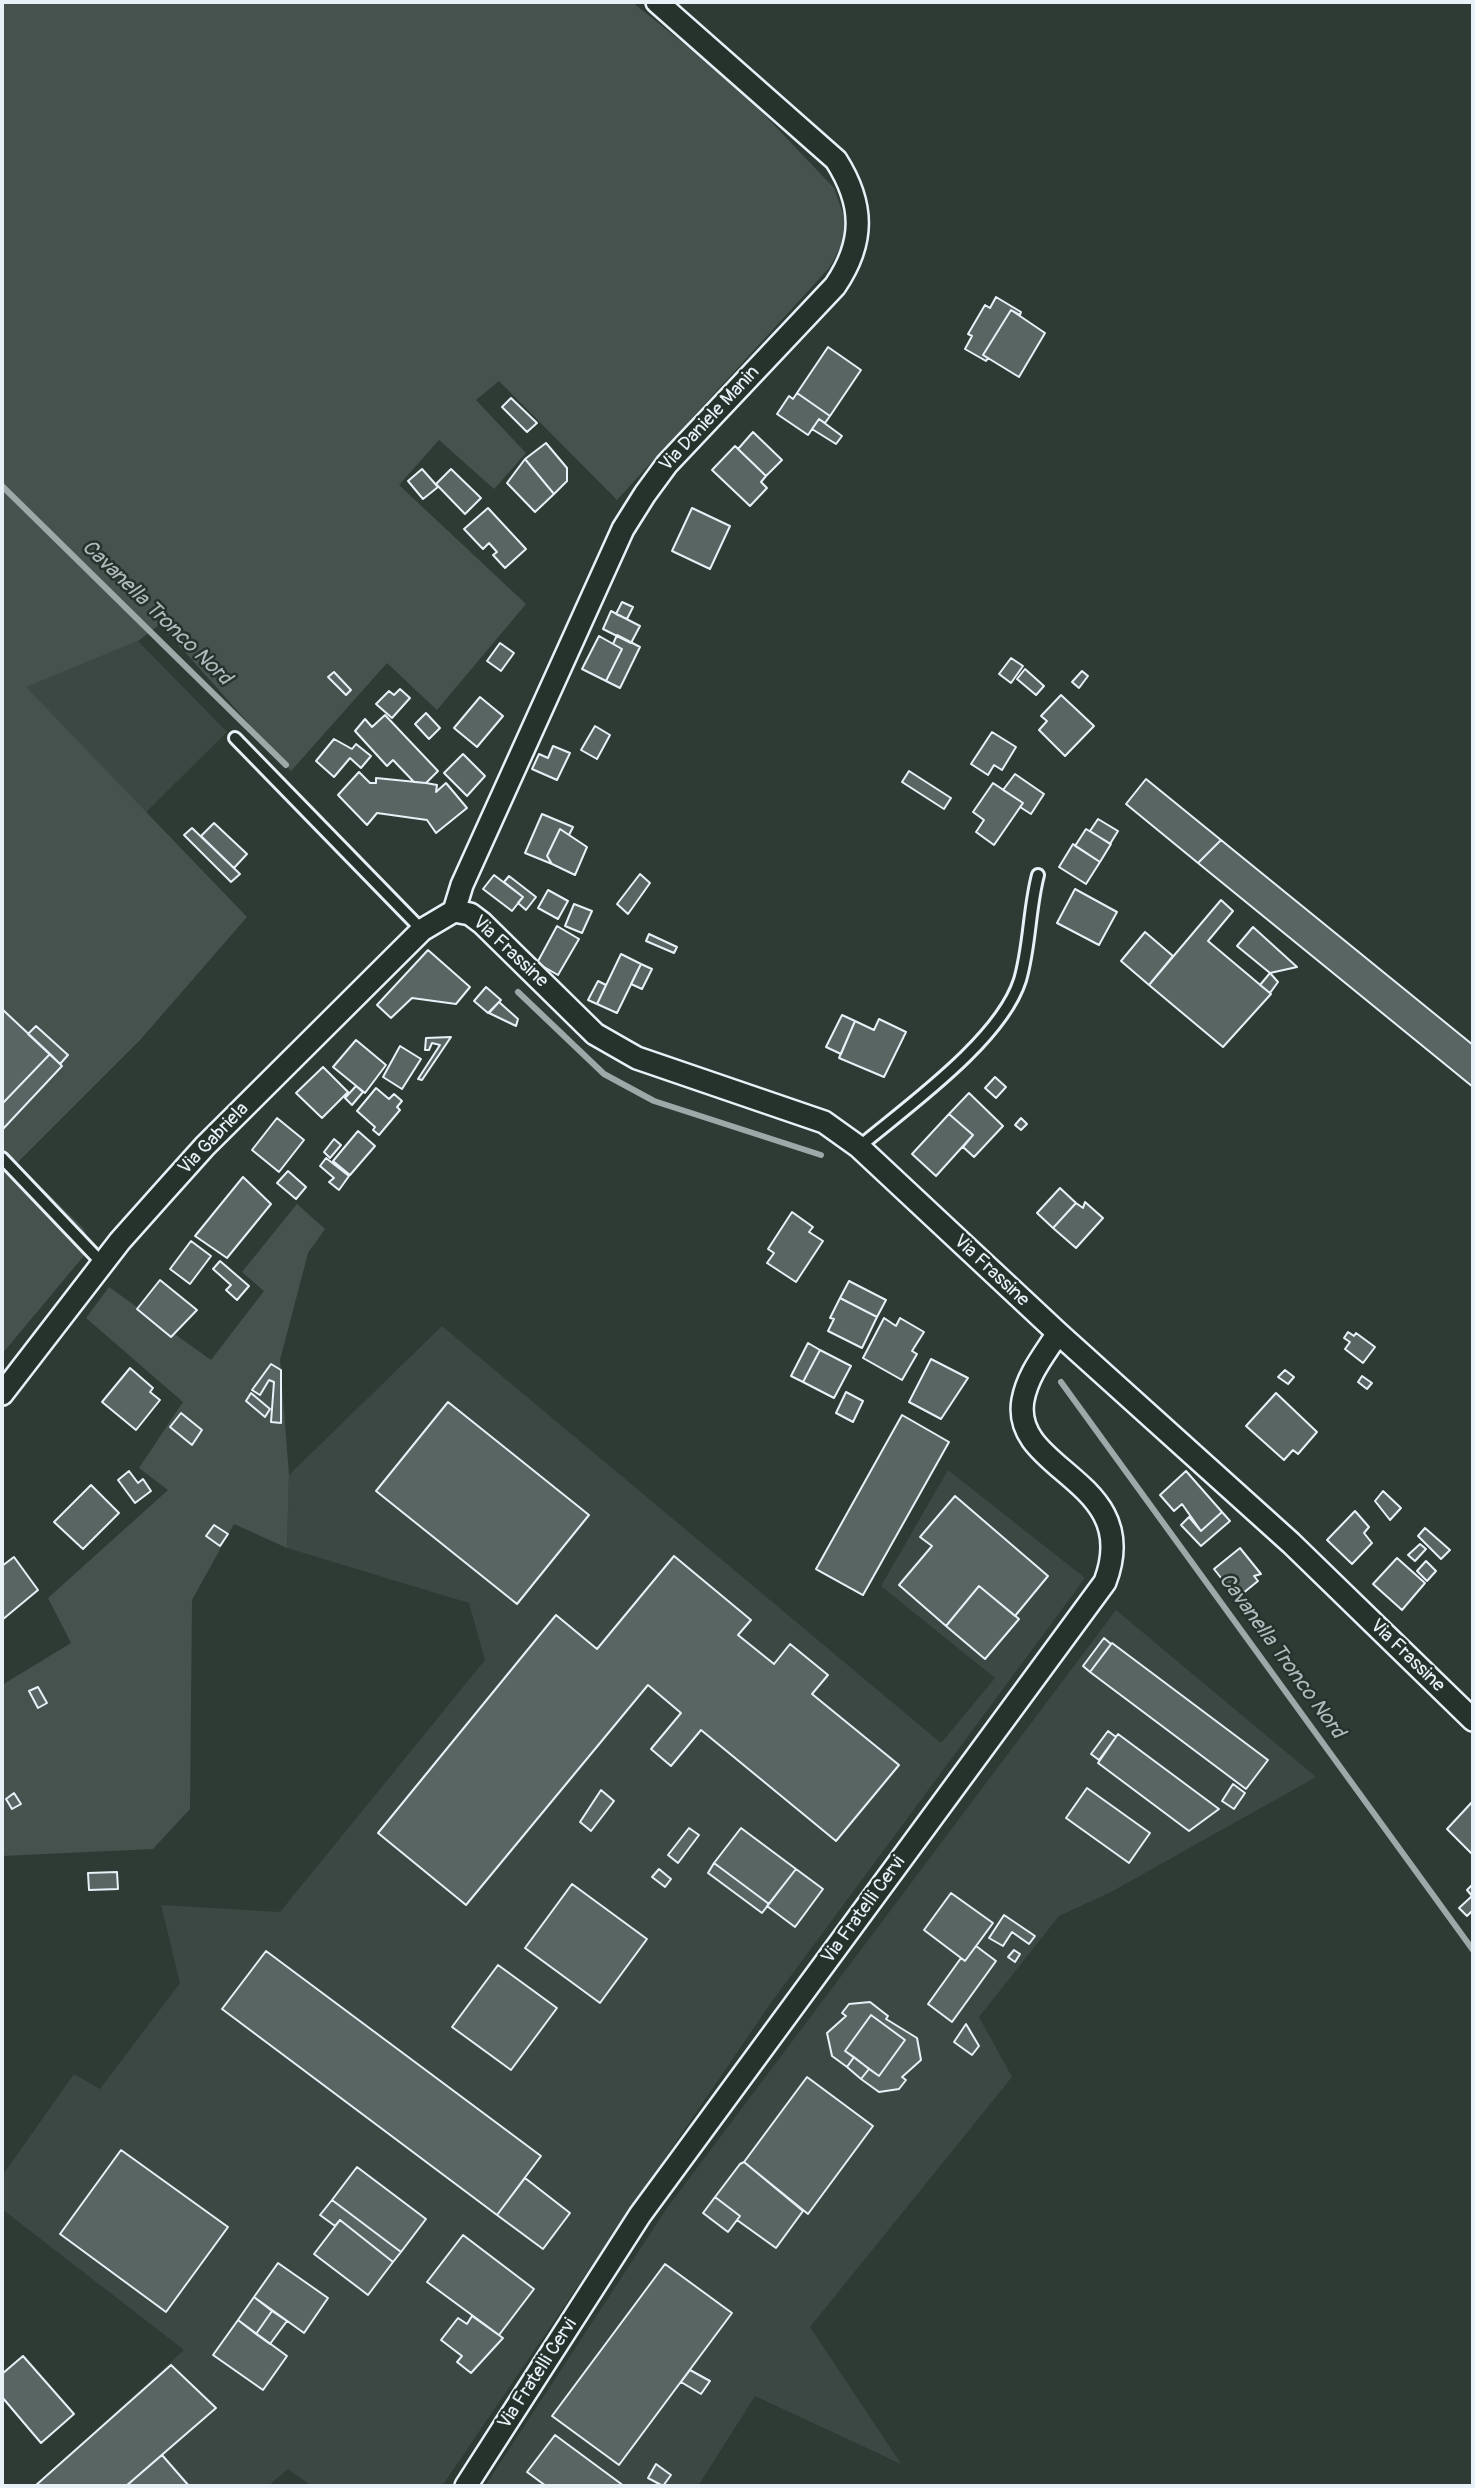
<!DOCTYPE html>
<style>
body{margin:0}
#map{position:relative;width:1475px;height:2488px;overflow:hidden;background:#2e3b35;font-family:Pangolin,sans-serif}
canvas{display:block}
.frame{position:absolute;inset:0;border:4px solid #e8f1f8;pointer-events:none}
</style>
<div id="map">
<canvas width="1475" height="2488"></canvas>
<div class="frame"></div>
</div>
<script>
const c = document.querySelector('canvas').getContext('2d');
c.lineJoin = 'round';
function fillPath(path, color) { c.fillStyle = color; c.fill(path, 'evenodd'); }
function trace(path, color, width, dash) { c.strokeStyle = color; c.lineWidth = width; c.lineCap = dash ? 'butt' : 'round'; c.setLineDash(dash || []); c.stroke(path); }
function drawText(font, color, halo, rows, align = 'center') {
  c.font = font + ' Pangolin,sans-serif'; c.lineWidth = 5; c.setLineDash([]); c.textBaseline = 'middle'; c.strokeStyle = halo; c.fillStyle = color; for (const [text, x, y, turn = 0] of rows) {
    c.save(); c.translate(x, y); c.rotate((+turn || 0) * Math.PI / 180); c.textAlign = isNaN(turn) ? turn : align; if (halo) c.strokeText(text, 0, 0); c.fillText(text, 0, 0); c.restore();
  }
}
const built = new Path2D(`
 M138 641 227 732 145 813 25 687Z
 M442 1326 941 1743 995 1678 881 1586 948 1470 1085 1578 770 2004 442 2486H312L288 2469 268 2486H34L184 2350 2 2209V2176L74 2074 100 2089 180 1983 161 1905 280 1912 485 1660 469 1603 287 1548 289 1475Z
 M1116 1610 1316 1777 1111 1892 1059 1916 979 2017 1012 2077 810 2327 901 2464 755 2396 698 2486H485L667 2208Z`);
const green = new Path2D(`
 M2 2H632L738 87 834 188 849 231 830 267 617 500 499 381 476 400 526 453 494 489 439 440 399 485 526 604 437 710 387 663 291 771 160 624 138 641 26 687 247 917 141 1039 17 1163 83 1228 92 1246 2 1354Z
 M297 1204 325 1229 308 1253 280 1360 289 1475 287 1548 234 1524 192 1600 190 1809 153 1849 2 1856V1685L71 1643 48 1598 168 1490 139 1468 183 1402 86 1318 109 1287 211 1360 264 1291 242 1272Z`);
const stream = new Path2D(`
 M2 486 286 765
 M518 992 604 1074 654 1101 821 1155
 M1061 1382 1473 1950`);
const building = new Path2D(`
 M996 297 1021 312 1020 315 1011 310 983 355 988 358 986 361 965 349 972 336 968 334 985 305 990 308Z
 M1011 310 1045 333 1019 377 983 355Z
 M828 347 861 370 830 416 797 393Z
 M797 393 830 416 825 423 819 419 808 435 777 414 789 396 793 399Z
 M511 398 537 423 527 432 502 407Z
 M819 419 842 436 836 444 812 429Z
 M753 432 782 460 766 476 738 449Z
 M546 443 567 468V481L554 494 525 459Z
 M735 446 766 476 761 482 767 488 750 506 712 470Z
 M525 459 554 494 535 512 507 483Z
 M422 469 438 487 423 499 408 481Z
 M451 469 481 498 465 514 436 484Z
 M488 508 526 549 505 568 493 555 497 552 489 543 483 549 464 529Z
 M692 508 730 526 710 569 672 551Z
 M622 602 633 607 627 619 616 614Z
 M611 611 640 626 631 643 603 629Z
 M617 635 640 647 620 688 606 681 622 649 613 644Z
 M599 636 622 649 606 681 582 669Z
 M500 643 514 653 501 671 487 661Z
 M1011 658 1023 666 1011 683 999 674Z
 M1025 669 1044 686 1036 695 1017 679Z
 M1082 671 1088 676 1079 688 1072 682Z
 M334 672 351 690 346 695 328 677Z
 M400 689 410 698 392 718 376 704 389 691 394 695Z
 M1061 695 1094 726 1065 756 1039 730 1047 721 1041 716Z
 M480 697 503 716 477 747 454 728Z
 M426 713 440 728 429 739 415 724Z
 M385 715 438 771 426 783 414 782 393 760 387 766 355 731 365 719 372 727Z
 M595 726 610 735 597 759 581 750Z
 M992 732 1016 747 1002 770 994 765 988 775 971 764Z
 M334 739 352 749 356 744 371 756 361 768 350 758 334 777 316 761Z
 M553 746 570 753 557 780 532 769 539 754 548 758Z
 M463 754 485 776 467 796 444 773Z
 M909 771 951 798 944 809 902 782Z
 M359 772 370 783H376V778L426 783 437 785 436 792 446 783 467 808 436 833 427 820 377 813 367 825 338 795Z
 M1015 774 1044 794 1031 814 1020 807 1023 803 1003 790Z
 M1146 779 1221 840 1198 863 1126 804Z
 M993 783 1023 803 994 845 976 832 984 820 973 812Z
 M542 814 573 827 569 835 560 829 547 856 552 864 525 853Z
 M1098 819 1118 831 1110 844 1090 831Z
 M214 823 247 854 234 868 201 836Z
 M192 828 240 874 231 882 184 835Z
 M560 829 587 847 575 875 552 864 547 856Z
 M1086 829 1111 844 1100 862 1075 846Z
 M1221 840 1473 1045V1087L1198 863Z
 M1073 844 1100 862 1086 884 1059 867Z
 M640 874 650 883 628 914 617 904Z
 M494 875 523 897 512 911 483 889Z
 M509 876 536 897 526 910 518 903 523 897 504 882Z
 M1075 889 1117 912 1099 945 1057 923Z
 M548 890 568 901 558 919 538 908Z
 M1221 900 1233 911 1208 941 1271 994 1223 1047 1149 985Z
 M574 904 592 911 582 933 565 926Z
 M557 926 579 939 558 975 537 963Z
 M1253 927 1297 967 1270 973 1237 946Z
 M1145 932 1173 956 1149 985 1121 961Z
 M649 934 677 947 674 953 646 941Z
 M428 950 470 987 456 1004 412 998 391 1018 377 1005Z
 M621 954 641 964 617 1013 597 1004Z
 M641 964 652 969 642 989 631 984Z
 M1270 973 1278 982 1270 993 1260 985Z
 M598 981 606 985 597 1004 588 1000Z
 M486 987 501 1000 488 1013 474 1001Z
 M499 1002 518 1019 516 1026 489 1013Z
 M2 1009 50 1054 2 1104Z
 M842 1015 855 1021 841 1054 826 1047Z
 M879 1019 906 1032 884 1077 839 1058 855 1021 874 1030Z
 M36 1026 68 1055 60 1064 28 1034Z
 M451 1037 422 1080 418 1079 440 1045 432 1043 429 1050H425L426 1038Z
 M356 1040 386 1065 365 1093 333 1067Z
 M400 1046 421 1059 402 1089 383 1077Z
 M50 1054 62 1066 2 1130V1104Z
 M323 1067 348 1092 322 1118 296 1093Z
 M995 1077 1006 1087 996 1098 985 1088Z
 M356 1086 363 1092 352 1105 345 1098Z
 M376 1088 389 1099 394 1094 402 1101 397 1107 400 1110 379 1135 373 1130 375 1127 357 1111Z
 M969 1093 1003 1126 974 1157 963 1147 973 1135 949 1114Z
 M949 1114 973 1135 936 1176 912 1154Z
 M277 1118 304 1140 279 1172 252 1150Z
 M1021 1118 1027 1124 1021 1130 1015 1125Z
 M358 1131 375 1146 350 1175 333 1161Z
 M334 1139 341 1145 330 1158 324 1152Z
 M326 1158 349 1176 339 1190 329 1182 334 1178 320 1166Z
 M288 1171 306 1187 296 1199 277 1183Z
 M243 1177 271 1204 227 1258 195 1236Z
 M1060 1188 1076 1203 1053 1228 1037 1213Z
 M1085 1202 1103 1218 1076 1248 1053 1228 1076 1203 1083 1208Z
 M792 1212 813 1227 809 1232 823 1241 796 1282 767 1263 774 1253 768 1249Z
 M191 1241 211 1256 190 1284 170 1269Z
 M220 1261 249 1286 237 1300 226 1290 231 1285 213 1269Z
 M160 1280 197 1310 171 1337 137 1309Z
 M849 1281 886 1300 877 1317 840 1298Z
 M840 1298 877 1317 862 1348 828 1331 834 1319 830 1318Z
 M884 1318 896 1326 900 1318 924 1332 912 1351 917 1354 902 1380 863 1358Z
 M1348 1332 1354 1336 1356 1333 1375 1347 1363 1363 1345 1349 1350 1342 1344 1338Z
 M808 1343 820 1350 803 1382 791 1376Z
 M820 1350 851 1366 834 1398 803 1382Z
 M931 1359 968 1378 941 1419 909 1402Z
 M271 1364 281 1370V1423L271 1422 274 1382 269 1380 260 1395 252 1390Z
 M130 1368 153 1388 150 1392 160 1400 136 1430 102 1402Z
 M1285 1370 1294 1377 1288 1384 1278 1377Z
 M1362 1376 1372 1383 1367 1389 1358 1382Z
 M846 1392 863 1401 853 1422 836 1413Z
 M251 1393 270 1409 265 1417 246 1401Z
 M1276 1393 1317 1432 1298 1454 1293 1450 1284 1460 1246 1426Z
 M448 1402 589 1515 517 1604 376 1491Z
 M181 1413 202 1430 192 1445 170 1427Z
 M902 1415 949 1442 863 1595 816 1569Z
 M129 1471 138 1483 143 1479 151 1491 135 1503 118 1480Z
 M1186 1471 1222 1512 1201 1531 1182 1504 1174 1511 1160 1495Z
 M91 1485 119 1513 83 1549 54 1522Z
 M1383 1491 1401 1508 1390 1520 1375 1501Z
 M955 1496 1048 1576 1015 1616 979 1586 946 1626 899 1585 932 1546 920 1537Z
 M1355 1511 1369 1527 1364 1533 1372 1543 1352 1564 1327 1540Z
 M1222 1512 1230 1521 1201 1546 1181 1525 1189 1517 1201 1531Z
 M214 1525 228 1534 220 1546 206 1536Z
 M1425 1528 1450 1550 1441 1559 1418 1536Z
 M1420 1544 1426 1549 1415 1561 1408 1555Z
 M1240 1548 1261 1574 1254 1576 1258 1581 1242 1594 1238 1589 1233 1593 1214 1569Z
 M674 1556 751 1620 738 1635 774 1664 790 1644 828 1675 812 1694 899 1765 836 1841 701 1730 671 1766 651 1749 681 1713 648 1685 466 1905 378 1833 556 1615 597 1649Z
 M14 1557 38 1590 2 1620V1566Z
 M1397 1558 1425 1583 1402 1610 1373 1584Z
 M1426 1561 1436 1571 1427 1581 1417 1571Z
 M979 1586 1019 1619 985 1659 946 1626Z
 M1104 1638 1111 1644 1090 1672 1083 1666Z
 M1112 1643 1268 1760 1246 1789 1090 1672Z
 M38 1687 47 1703 38 1708 29 1691Z
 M1108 1731 1116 1737 1099 1760 1091 1754Z
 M1118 1734 1219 1809 1189 1831 1098 1763Z
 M1233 1784 1245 1793 1234 1809 1222 1801Z
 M1087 1788 1150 1833 1129 1863 1066 1818Z
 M601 1790 614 1801 591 1831 580 1822Z
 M14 1793 21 1804 12 1809 6 1799Z
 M1473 1801V1855L1447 1829Z
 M689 1828 699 1835 678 1863 668 1855Z
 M741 1828 796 1869 769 1904 714 1863Z
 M714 1863 769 1904 762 1913 708 1873Z
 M659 1869 671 1879 665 1887 652 1877Z
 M796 1869 823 1889 795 1927 767 1906Z
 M117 1872 118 1889 89 1890 88 1873Z
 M572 1884 647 1939 600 2003 525 1948Z
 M1473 1884V1910L1467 1916 1459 1908 1472 1896 1467 1890Z
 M951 1893 993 1923 965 1961 924 1930Z
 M1004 1915 1035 1936 1029 1944 1012 1932 1003 1946 989 1938Z
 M976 1946 996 1961 952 2022 928 2004 961 1958 965 1961Z
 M1014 1950 1020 1954 1015 1962 1008 1957Z
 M266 1951 541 2156 497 2215 222 2009Z
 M498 1965 557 2008 511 2070 452 2027Z
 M870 2002 888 2016 886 2019 917 2038 921 2060 902 2077 906 2080 899 2089 879 2092 861 2079 869 2069 879 2076 905 2040 871 2015 845 2051 854 2057 847 2067 832 2056 827 2033 846 2016 842 2013 849 2004Z
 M871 2015 905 2040 879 2076 845 2051Z
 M966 2024 979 2046 972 2055 954 2042Z
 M854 2057 869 2069 861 2079 847 2067Z
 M807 2077 873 2126 808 2214 744 2162Z
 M121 2150 228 2227 166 2312 60 2234Z
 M744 2162 803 2211 776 2248 737 2220 740 2216 715 2197 740 2164Z
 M357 2167 426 2219 401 2252 332 2200Z
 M525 2178 570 2213 543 2249 497 2215Z
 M715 2197 740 2216 728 2232 703 2213Z
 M332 2200 401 2252 393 2262 340 2220 335 2226 320 2215Z
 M340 2220 393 2262 368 2295 314 2254Z
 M463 2235 534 2289 499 2335 427 2282Z
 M278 2263 328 2298 304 2333 254 2297Z
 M665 2264 732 2313 619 2465 552 2416Z
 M254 2297 272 2311 256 2334 238 2320Z
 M272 2311 287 2321 270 2344 256 2334Z
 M472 2316 503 2338 471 2373 457 2362 462 2356 441 2340 458 2318 467 2324Z
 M238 2320 287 2356 263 2390 213 2355Z
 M23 2356 74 2414 41 2443 2 2397V2374Z
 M171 2365 216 2408 126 2486H35Z
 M690 2370 710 2381 701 2394 681 2382Z
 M555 2435 624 2486H546L527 2472Z
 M162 2455 189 2486H126Z
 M656 2464 671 2475 663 2486 648 2478Z`);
const lane = new Path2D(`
 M235 738 422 930
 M859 1147C908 1106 1001 1040 1020 980 1030 946 1029 909 1038 875
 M2 1158 103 1264`);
const street = new Path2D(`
 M454 911 470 914 482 923 595 1034 637 1058 824 1122 859 1147 1058 1333 1291 1543 1473 1720
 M454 911 462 885 623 529 645 494 667 464 835 286C865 242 864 204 836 160L657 2
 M2 1394 120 1241 161 1195 205 1146 422 930 454 911
 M466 2486 640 2215 1105 1582C1144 1479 1010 1472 1023 1400 1028 1374 1044 1355 1058 1333`);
const streetNames = [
 ["Via Daniele Manin",710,419,-47],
 ["Via Frassine",510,952,43],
 ["Via Gabriela",214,1139,-46],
 ["Via Frassine",991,1271,43],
 ["Via Frassine",1407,1656,44],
 ["Via Fratelli Cervi",864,1910,-54],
 ["Via Fratelli Cervi",538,2374,-57]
];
const waterNames = [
 ["Cavanella Tronco Nord",156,613,44],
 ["Cavanella Tronco Nord",1281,1656,54]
];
fillPath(built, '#3b4843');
fillPath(green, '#45524e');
trace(stream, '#9da8a9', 6);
fillPath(building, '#596563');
trace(building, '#e8f1f8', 2);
trace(lane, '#e8f1f8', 16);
trace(street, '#e8f1f8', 26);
trace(lane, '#26332d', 10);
trace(street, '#26332d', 21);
drawText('19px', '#e8f1f8', '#26332d', streetNames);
drawText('italic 21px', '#b0babd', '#26332d', waterNames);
</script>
